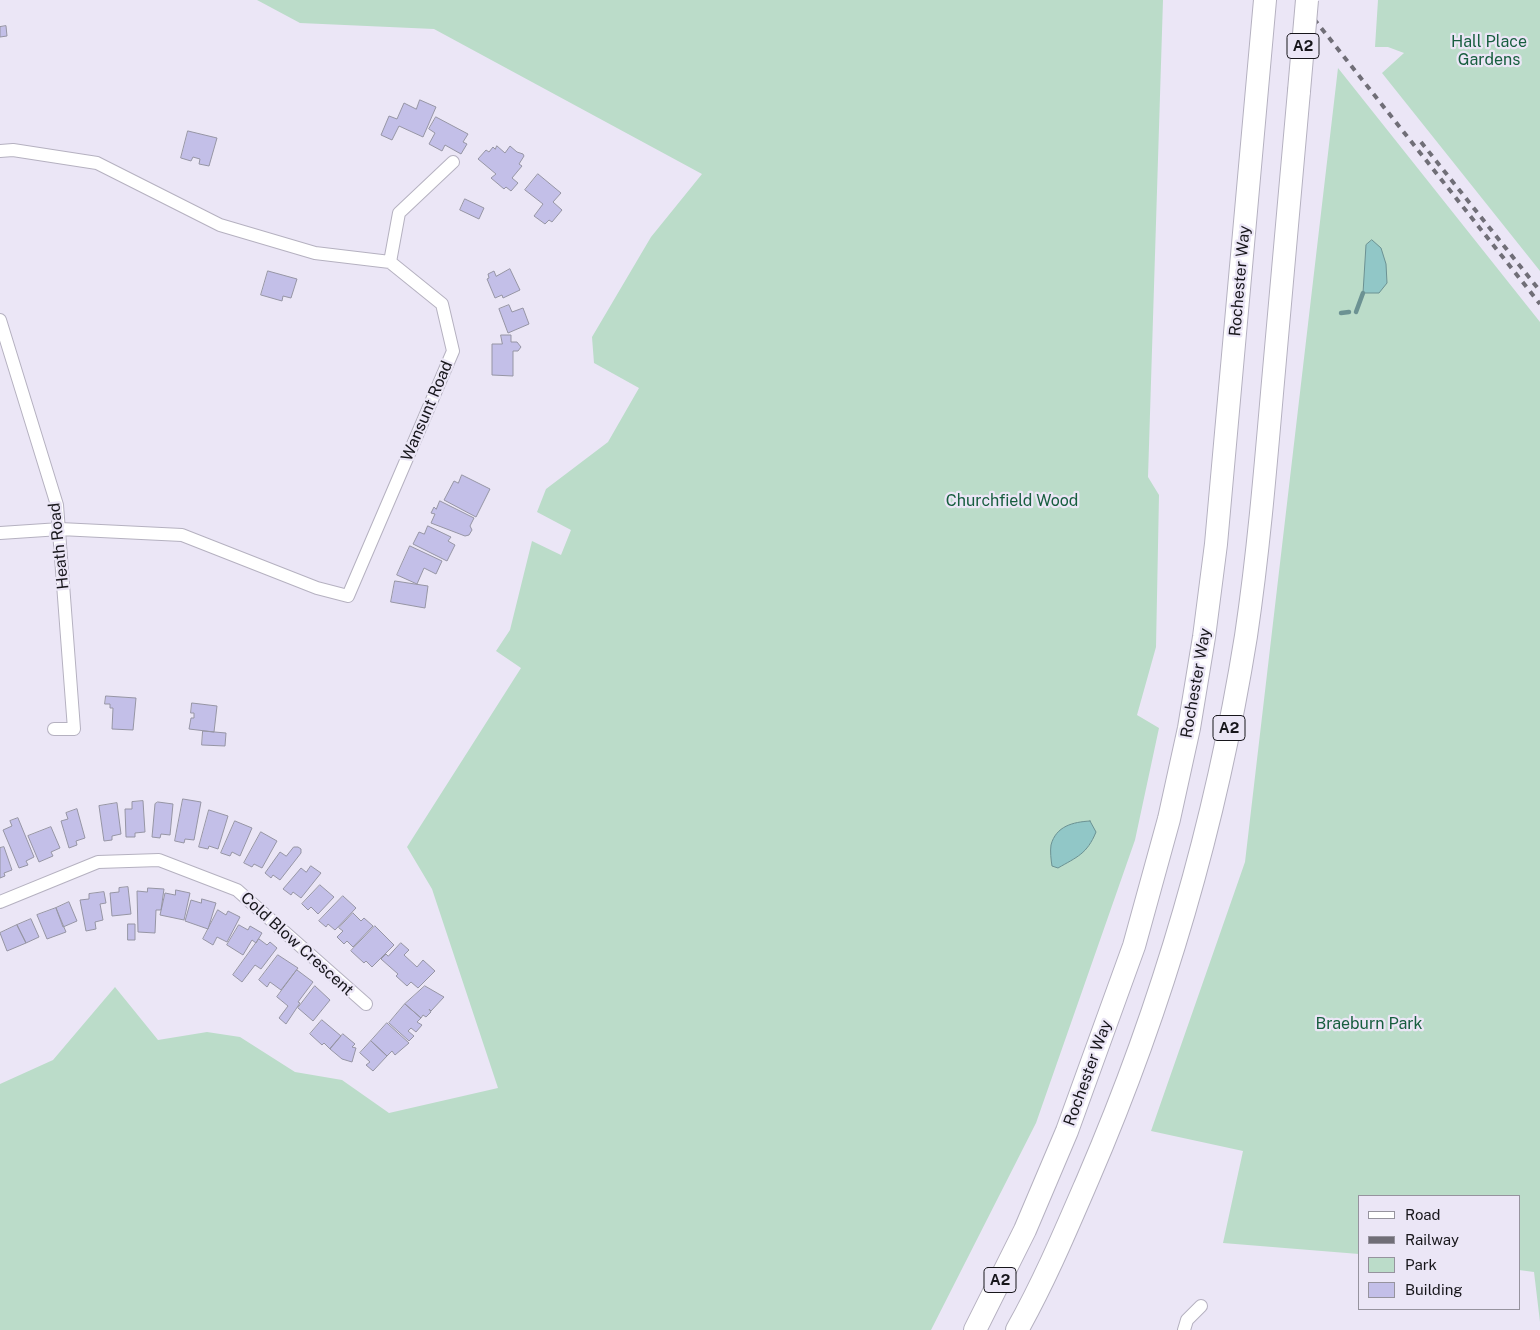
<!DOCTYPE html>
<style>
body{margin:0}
#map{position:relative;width:1540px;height:1330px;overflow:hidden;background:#ebe6f6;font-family:"Public Sans",sans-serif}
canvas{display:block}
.legend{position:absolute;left:1358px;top:1195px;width:162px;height:115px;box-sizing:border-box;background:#ebe6f6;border:1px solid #96939e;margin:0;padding:6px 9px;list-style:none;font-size:15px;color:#17161b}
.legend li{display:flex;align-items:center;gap:10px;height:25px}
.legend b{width:25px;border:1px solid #96939e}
</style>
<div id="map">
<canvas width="1540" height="1330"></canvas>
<ul class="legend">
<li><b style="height:6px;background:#fff"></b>Road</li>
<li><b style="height:6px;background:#706e77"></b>Railway</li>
<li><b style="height:14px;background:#bbdcc9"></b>Park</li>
<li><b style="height:14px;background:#c3bfe8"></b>Building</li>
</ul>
</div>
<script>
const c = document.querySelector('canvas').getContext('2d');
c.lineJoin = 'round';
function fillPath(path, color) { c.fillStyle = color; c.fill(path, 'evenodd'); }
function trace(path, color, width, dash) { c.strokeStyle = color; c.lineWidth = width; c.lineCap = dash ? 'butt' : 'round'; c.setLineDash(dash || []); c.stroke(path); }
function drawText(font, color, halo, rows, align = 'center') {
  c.font = font + ' "Public Sans",sans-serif'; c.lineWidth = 4.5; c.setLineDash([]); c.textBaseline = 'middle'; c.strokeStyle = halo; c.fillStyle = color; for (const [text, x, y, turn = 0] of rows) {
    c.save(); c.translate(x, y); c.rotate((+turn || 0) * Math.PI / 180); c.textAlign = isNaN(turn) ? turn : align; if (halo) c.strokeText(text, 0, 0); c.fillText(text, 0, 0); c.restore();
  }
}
const green = new Path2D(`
 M257 0H1163L1148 477 1159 495 1156 647 1137 715 1159 728 1135 840 1036 1123 931 1330H0V1084L53 1060 115 987 158 1040 207 1032 240 1037 295 1072 342 1080 389 1113 498 1088 432 889 407 847 521 668 496 651 510 630 532 541 561 555 571 530 537 512 546 489 608 442 639 388 594 363 592 337 651 237 702 174 434 29 300 23Z
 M1378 0H1540V271L1382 73 1404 53 1388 47H1375Z
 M1338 68 1540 322V1322L1534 1272 1519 1270V1196H1359V1254L1223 1243 1243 1151 1151 1131 1245 862Z`);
const water = new Path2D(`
 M1372 240 1381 248 1386 264 1387 283 1379 293H1363L1366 245Z
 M1090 821 1096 832C1087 854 1077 857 1058 868L1052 866C1051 860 1050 851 1051 845 1056 826 1073 822 1090 821Z`);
const stream = new Path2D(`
 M1356 312 1363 293
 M1341 313 1349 312`);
const building = new Path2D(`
 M6 26 7 36 0 37V27Z
 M420 100 436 107 423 137 399 126 392 140 381 135 389 116 397 119 404 103 416 109Z
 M436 117 468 134 463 142 467 144 461 154 445 145 442 151 429 144 435 133 429 129Z
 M188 131 217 138 209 166 199 164 200 159 193 157 191 161 181 158Z
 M497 146 505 153 510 146 517 152 523 154 524 156 519 164 522 166 512 178 518 183 511 191 506 187 504 189 491 178 496 174 478 159 486 150 489 152 493 147 495 149Z
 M538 174 561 193 553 202 562 210 552 222 549 220 545 224 534 216 543 204 525 190Z
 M465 199 484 208 479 219 460 210Z
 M510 269 520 290 503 298 502 295 495 298 487 279 489 278 488 274 494 271 496 276Z
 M268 271 297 279 291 298 283 296 282 301 261 295Z
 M509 305 512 312 523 308 529 324 508 333 499 309Z
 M501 335H511V342H517L521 347 518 351H513V376L492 375V344H502Z
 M462 475 490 489 476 517 444 500 454 481 458 483Z
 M440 501 474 518 470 526 472 530 469 535 465 536 431 523 435 514 431 513 434 507 436 509Z
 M428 526 451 537 448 541 455 545 447 561 413 544 419 532 424 534Z
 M410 546 442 561 436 574 424 568 417 584 397 575Z
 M395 581 428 586 425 608 391 602Z
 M106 696 136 698 133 730 112 729 113 708H110V704H105Z
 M192 703 217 706 214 732 189 729 191 718H194V713H191Z
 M203 731 226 733 225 746 202 745Z
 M183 799 201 802 194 840 185 839 184 843 175 841Z
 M143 801 145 832 135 833V837H126L125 809H132V802Z
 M158 802 173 804 170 835 161 834 160 838 152 837 155 804Z
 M117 803 121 834 112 836V840L104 841 99 806Z
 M77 809 85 838 76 841 77 845 69 848 61 821 68 819 66 813Z
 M209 810 228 816 218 849 209 846 208 849 199 847Z
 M18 818 34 857 26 861 28 865 19 868 3 830 12 826 10 821Z
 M235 821 252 828 240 856 232 852 230 856 221 853Z
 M51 827 60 848 51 852 53 856 39 862 28 836Z
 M261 832 277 841 262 868 254 864 252 867 244 863Z
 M4 847 12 870 4 873 5 876 0 878V848Z
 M294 847H298L301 849V853L280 880 273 875 271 878 265 873 280 852 286 856Z
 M311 866 321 873 301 898 293 892 291 895 283 889 301 868 306 872Z
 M320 885 334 897 318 914 311 907 308 910 302 904Z
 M128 887 131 914 112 916 110 893 119 892V888Z
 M148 888 164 889 161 910H156L155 933 138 932 137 891 147 892Z
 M176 890 190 893 184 920 160 915 165 893 175 895Z
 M104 892 106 903 100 904 103 920 95 922 96 929 86 931 80 900 89 899V894Z
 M343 896 356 908 335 930 328 924 326 927 319 921Z
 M202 899 216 903 208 929 185 921 191 900 201 903Z
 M69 902 77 921 63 927 56 908Z
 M56 908 66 932 47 939 37 915Z
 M218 910 226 915 228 911 240 917 227 942 217 937 213 945 203 939Z
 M353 913 361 921 364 918 373 926 353 947 347 941 344 944 337 937 343 931 339 928Z
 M31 919 39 937 26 943 17 925Z
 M128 924H135V940H128Z
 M17 925 26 943 7 951 0 933Z
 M239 925 248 930 250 926 262 933 256 943 252 940 243 955 227 945Z
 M375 926 394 945 372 967 366 961 364 963 351 951Z
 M259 939 267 945 270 942 277 948 261 969 255 965 242 982 233 975Z
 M401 943 409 950 404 955 417 967 423 960 435 971 418 988 411 982 407 986 396 976 398 974 381 959 386 954 388 956Z
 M278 955 298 968 281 990 270 982 267 987 259 980Z
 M297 970 313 982 298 1002 300 1003 286 1024 279 1018 288 1006 277 997Z
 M315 986 330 1000 313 1021 298 1008Z
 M425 986 444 997 431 1011 429 1009 431 1012 426 1017 423 1015 421 1018 405 1004Z
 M405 1004 421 1018 417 1022 422 1025 416 1032 411 1028 408 1031 414 1036 409 1041 389 1023Z
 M322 1020 341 1036 330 1049 324 1043 322 1045 310 1034Z
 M387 1023 409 1043 395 1055 392 1051 387 1056 371 1041Z
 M343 1034 355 1044 352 1047 356 1048 352 1062 342 1059 330 1049Z
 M371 1041 387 1056 373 1071 366 1065 370 1062 360 1053Z`);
const street = new Path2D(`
 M0 151 13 150 97 163 220 225 315 253 390 262 442 304 453 351 348 596 317 588 182 535 60 529 0 533
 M390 262 399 213 453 162
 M0 320 57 505 74 729H54
 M0 902 98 862 159 860 237 890 366 1004
 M1184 1330 1187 1320 1201 1306`);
const highway = new Path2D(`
 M975 1330 1025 1230 1067 1131 1134 946 1169 819 1189 728 1204 637 1216 544 1265 0
 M1017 1330C1044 1282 1066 1230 1088 1179 1163 1005 1216 823 1246 636 1258 555 1265 474 1272 393 1281 292 1290 192 1299 91`);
const rail = new Path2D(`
 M1299 0 1540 304
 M1421 142 1540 291`);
const highwayBridge = new Path2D(`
 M1299 91 1307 0`);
const shields = [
 [1303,46,32],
 [1229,728,32],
 [1000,1280,32]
];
const shieldNames = [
 ["A2",1303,46],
 ["A2",1229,728],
 ["A2",1000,1280]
];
const parkNames = [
 ["Hall Place",1489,42],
 ["Gardens",1489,60],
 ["Churchfield Wood",1012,501],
 ["Braeburn Park",1369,1024]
];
const streetNames = [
 ["Rochester Way",1240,281,-85],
 ["Wansunt Road",427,411,-67],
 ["Heath Road",59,546,-96],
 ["Rochester Way",1196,683,-80],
 ["Cold Blow Crescent",297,944,42],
 ["Rochester Way",1088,1073,-70]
];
fillPath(green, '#bbdcc9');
fillPath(water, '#91c7c7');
trace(water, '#6c9293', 1);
trace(stream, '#6c9293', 4.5);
fillPath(building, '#c3bfe8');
trace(building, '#9695a4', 1);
trace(street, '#b5b1c0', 14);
trace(highway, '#b5b1c0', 24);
trace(street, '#fff', 12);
trace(highway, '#fff', 22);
trace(rail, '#706e77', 4, [6, 6]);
trace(highwayBridge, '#b5b1c0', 24, []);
trace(highwayBridge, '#fff', 22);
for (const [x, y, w] of shields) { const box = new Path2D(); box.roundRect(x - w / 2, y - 12.5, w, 25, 4); c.fillStyle = '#ebe6f6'; c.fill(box); trace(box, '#17161b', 1); }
drawText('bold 15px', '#17161b', null, shieldNames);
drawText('16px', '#175e3f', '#ebe6f6', parkNames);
drawText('16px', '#17161b', '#ebe6f6', streetNames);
</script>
